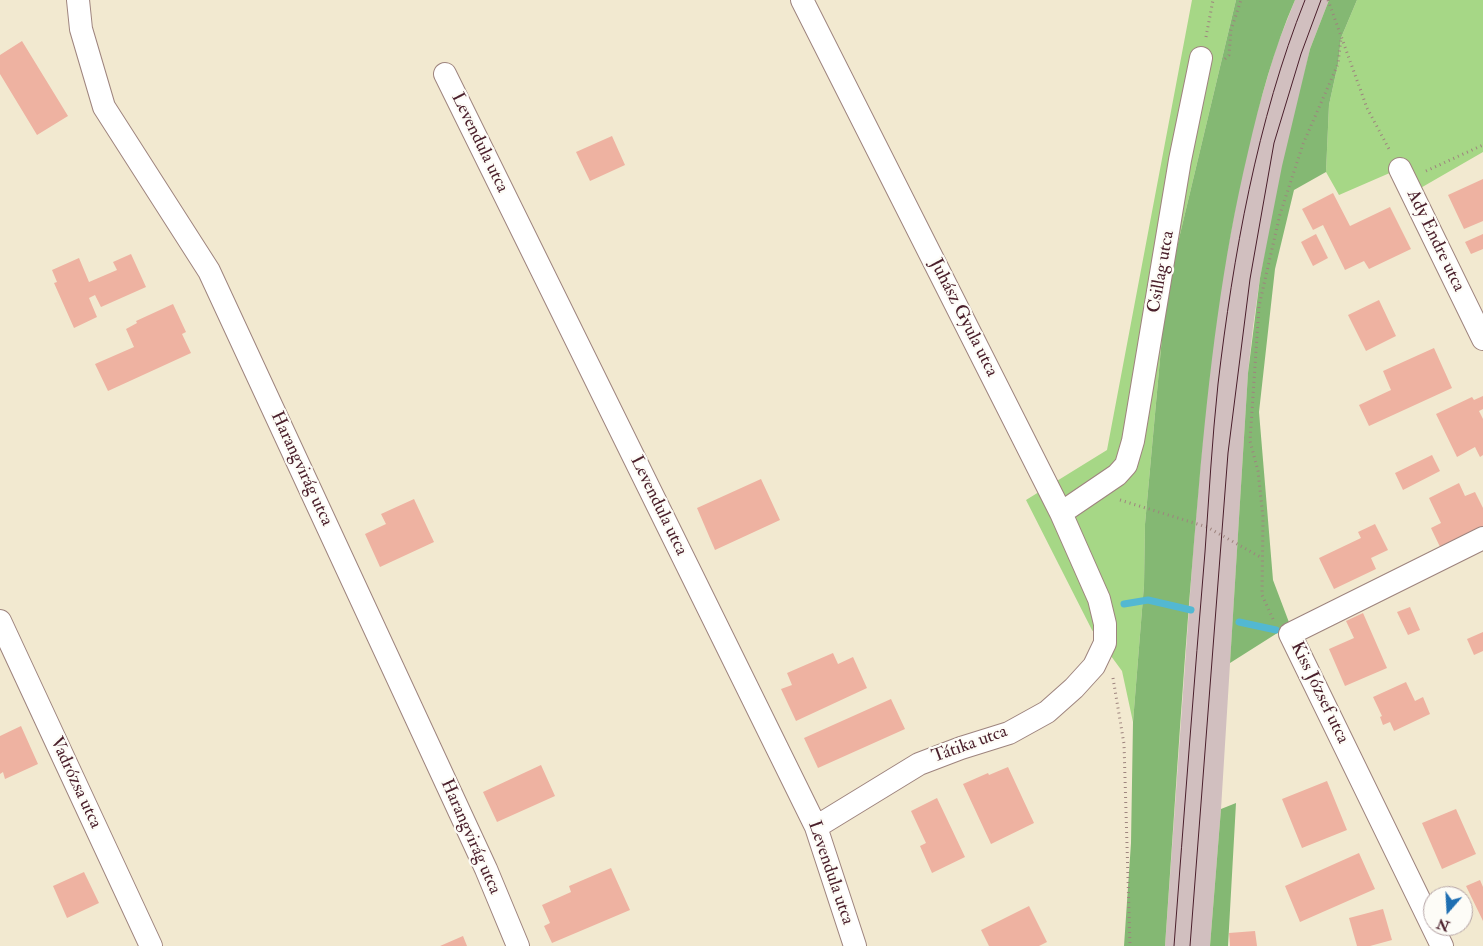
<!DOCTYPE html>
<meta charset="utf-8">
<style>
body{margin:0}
#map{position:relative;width:1483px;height:946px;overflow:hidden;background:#f2e9d0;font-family:"IM FELL Double Pica",serif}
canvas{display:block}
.north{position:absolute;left:1423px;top:886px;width:50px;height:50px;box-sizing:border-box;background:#fdfcf7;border:1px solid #b5a4a5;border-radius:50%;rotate:199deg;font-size:14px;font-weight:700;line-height:20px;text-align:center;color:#4a1f2b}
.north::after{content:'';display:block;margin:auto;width:18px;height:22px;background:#1f6fb2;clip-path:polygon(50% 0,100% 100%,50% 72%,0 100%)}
</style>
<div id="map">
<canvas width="1483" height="946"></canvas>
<div class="north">N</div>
</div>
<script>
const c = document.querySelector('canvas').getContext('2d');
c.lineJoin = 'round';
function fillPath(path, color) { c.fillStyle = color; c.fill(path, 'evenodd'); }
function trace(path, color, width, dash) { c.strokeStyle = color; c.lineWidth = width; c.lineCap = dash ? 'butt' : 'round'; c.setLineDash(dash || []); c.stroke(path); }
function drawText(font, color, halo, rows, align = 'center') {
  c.font = font + ' "IM FELL Double Pica",serif'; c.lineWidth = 4.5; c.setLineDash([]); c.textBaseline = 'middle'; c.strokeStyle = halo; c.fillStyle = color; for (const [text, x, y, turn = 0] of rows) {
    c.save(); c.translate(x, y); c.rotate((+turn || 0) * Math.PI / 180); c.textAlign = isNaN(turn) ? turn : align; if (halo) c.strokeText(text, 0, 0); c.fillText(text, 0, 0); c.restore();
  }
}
const industrial = new Path2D(`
 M1295 0H1329L1310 49 1260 278 1253 327 1248 373 1221 809 1210 946H1165L1193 552 1206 398 1221 285 1239 188 1254 123 1276 48Z`);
const green = new Path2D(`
 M1192 0H1236L1166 293 1145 524 1144 585 1133 722 1122 671 1092 630 1026 500 1107 450Z
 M1357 0H1483V152L1405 197 1392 172 1339 195 1326 172 1329 105 1338 64 1341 38Z`);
const forest = new Path2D(`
 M1236 0H1295C1274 48 1260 100 1248 152 1222 261 1209 373 1199 485 1185 638 1176 792 1165 946H1124L1131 843 1133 722 1144 585 1145 524 1166 293Z
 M1329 0H1357L1341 38 1338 64 1329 105 1326 172 1294 190 1275 269 1259 412 1273 580 1290 625 1230 663 1248 373 1260 278 1282 166 1310 49Z
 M1236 803 1228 946H1210L1221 809Z`);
const stream = new Path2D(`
 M1124 604 1148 600 1191 610
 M1239 622 1276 630`);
const building = new Path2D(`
 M22 41 68 116 37 135 0 74V55Z
 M612 136 625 165 590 181 576 152Z
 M1483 179V221L1464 229 1448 195Z
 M1333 193 1350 226 1390 207 1411 249 1369 269 1364 261 1345 270 1323 225 1313 230 1302 209Z
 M1316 234 1328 258 1313 266 1301 242Z
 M1483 234V249L1471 254 1465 242Z
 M131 254 146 287 101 307 95 295 89 298 97 317 74 328 54 283 57 282 52 270 79 258 89 282 117 270 113 262Z
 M1379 300 1396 336 1366 351 1348 315Z
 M173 304 186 332 182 334 191 353 108 391 95 364 134 347 126 329 137 323 136 321Z
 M1434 348 1452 388 1369 426 1359 405 1391 390 1383 371Z
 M1483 396V409L1479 411 1483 419V455L1480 457 1475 447 1457 457 1436 414 1472 397 1474 400Z
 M1432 455 1440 471 1403 490 1395 473Z
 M761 479 780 520 715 550 697 508Z
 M1459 483 1465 496 1475 492 1483 508V529L1441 549 1431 528 1441 523 1429 498Z
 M414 499 434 542 380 567 365 534 386 524 381 514Z
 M1375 524 1388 550 1371 558 1376 569 1334 589 1319 558 1361 538 1358 532Z
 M1410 607 1420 630 1408 635 1397 612Z
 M1363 613 1387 668 1345 686 1329 649 1354 638 1346 621Z
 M1483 632V651L1474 655 1467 639Z
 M833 653 838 664 853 657 867 688 796 721 781 689 792 685 787 673Z
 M1406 682 1415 701 1423 697 1430 714 1394 731 1390 722 1383 725 1380 717 1382 716 1373 697Z
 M891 699 905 729 818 768 804 738Z
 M21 726 38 764 5 779 3 772 0 774V736Z
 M541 765 555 796 497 822 483 792Z
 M1008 767 1034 823 991 844 963 784 988 773 989 775Z
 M1327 781 1347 830 1302 848 1282 799Z
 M937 798 965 857 932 873 920 846 926 843 911 811Z
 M1456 809 1476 854 1442 869 1422 823Z
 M1359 853 1375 889 1300 922 1285 886Z
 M611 868 630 910 552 943 544 926 550 923 542 905 571 892 569 886Z
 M84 872 99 903 67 918 53 886Z
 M1480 880 1483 887V921L1466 886Z
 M1029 906 1047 942 1039 946H989L981 930Z
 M1383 909 1392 940 1370 946H1357L1349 918Z
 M1255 931 1257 946H1230L1229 933Z
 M463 936 467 946H440Z`);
const path = new Path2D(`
 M1328 0 1367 108 1389 149
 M1206 37 1213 0
 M1225 59 1229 55 1231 30 1241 0
 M1426 171 1483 145
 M1120 500 1207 527 1262 558
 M1273 619 1262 595 1263 517 1258 471 1250 441 1259 306 1280 214 1303 144 1338 64 1341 38
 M1113 678 1124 744 1130 946`);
const minor = new Path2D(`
 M78 0 81 29 104 107 209 271 486 869 518 946
 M802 0 1061 513 1099 599 1105 624V643L1094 666 1074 688 1047 712 1009 733 961 748 919 764 816 827
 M445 74 816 827 855 946
 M1400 169 1483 339
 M1061 513 1117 475 1126 465 1133 441 1180 160 1201 58
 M0 621 151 946
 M1442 946 1290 634 1483 538`);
const tram = new Path2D(`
 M1174 946C1184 815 1194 683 1205 552 1209 496 1212 440 1218 384 1233 257 1257 120 1305 0
 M1190 946 1228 453 1250 279 1274 143 1301 54 1321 0`);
const streetNames = [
 ["Levendula utca",479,143,64],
 ["Ady Endre utca",1435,241,64],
 ["Csillag utca",1162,272,-80],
 ["Juhász Gyula utca",963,318,63],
 ["Harangvirág utca",301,469,65],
 ["Levendula utca",658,506,64],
 ["Kiss József utca",1319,693,64],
 ["Tátika utca",970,745,-20],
 ["Vadrózsa utca",75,783,65],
 ["Harangvirág utca",470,837,66],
 ["Levendula utca",830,873,71]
];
fillPath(industrial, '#d1bfbf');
fillPath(green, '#a6d786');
fillPath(forest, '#84b873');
trace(stream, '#53b8d2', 7);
fillPath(building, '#eeb2a1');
trace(minor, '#9e847e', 24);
trace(path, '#9e847e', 3, [1, 4]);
trace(minor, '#fff', 22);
trace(tram, '#4a1f2b', 1);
drawText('18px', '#4a1f2b', '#fdfcf7', streetNames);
</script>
